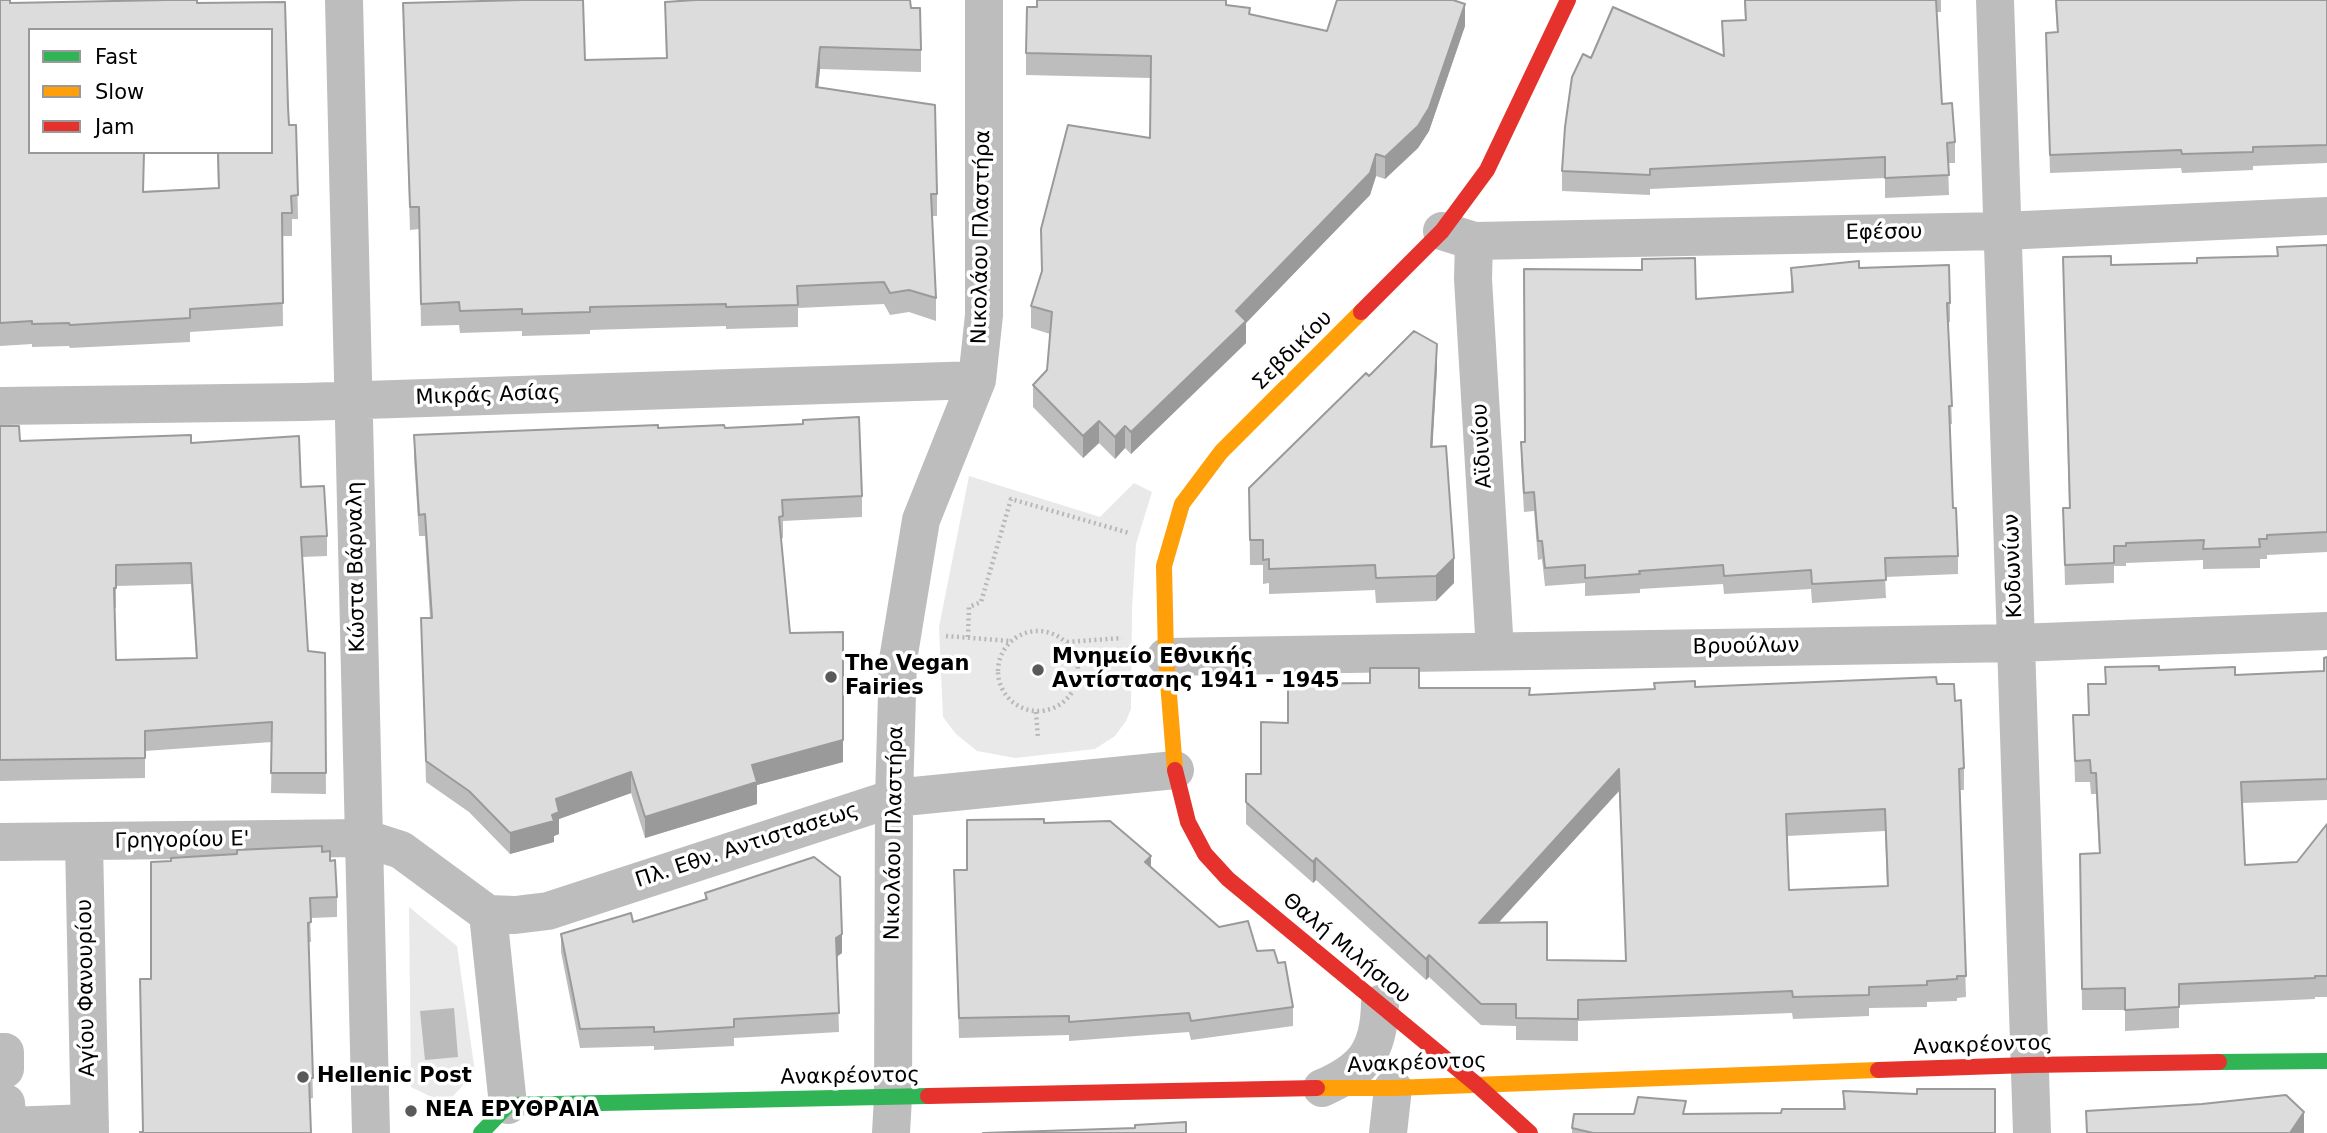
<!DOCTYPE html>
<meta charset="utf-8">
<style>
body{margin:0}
#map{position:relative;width:2327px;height:1133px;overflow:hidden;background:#fff;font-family:"DejaVu Sans",sans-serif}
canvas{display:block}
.legend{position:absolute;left:28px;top:28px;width:245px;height:126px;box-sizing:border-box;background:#fff;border:2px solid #999;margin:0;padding:9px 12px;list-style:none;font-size:21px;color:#000}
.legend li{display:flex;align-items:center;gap:14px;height:35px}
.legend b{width:35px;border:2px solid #999}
</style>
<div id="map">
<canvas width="2327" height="1133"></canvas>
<ul class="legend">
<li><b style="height:9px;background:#30b455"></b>Fast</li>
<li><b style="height:9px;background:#ff9f0a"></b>Slow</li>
<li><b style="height:9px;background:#e5322d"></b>Jam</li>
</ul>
</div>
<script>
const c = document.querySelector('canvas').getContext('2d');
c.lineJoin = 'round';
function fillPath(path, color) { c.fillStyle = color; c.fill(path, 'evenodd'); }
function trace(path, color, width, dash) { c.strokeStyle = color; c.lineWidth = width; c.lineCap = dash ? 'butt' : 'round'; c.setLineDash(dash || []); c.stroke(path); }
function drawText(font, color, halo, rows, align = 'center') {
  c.font = font + ' "DejaVu Sans",sans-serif'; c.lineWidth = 7; c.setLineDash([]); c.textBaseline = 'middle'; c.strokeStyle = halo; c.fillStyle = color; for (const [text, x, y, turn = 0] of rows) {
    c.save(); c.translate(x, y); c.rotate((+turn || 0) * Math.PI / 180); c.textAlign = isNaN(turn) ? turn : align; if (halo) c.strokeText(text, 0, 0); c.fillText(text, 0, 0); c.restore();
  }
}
const green = new Path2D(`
 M969 476 1100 517 1134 483 1152 492 1136 544 1132 608 1131 709 1126 721 1115 736 1095 749 1015 758 977 751 956 734 943 717 939 627Z
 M409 907 457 946 475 1072 446 1104 411 1087Z`);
const water = new Path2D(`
 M454 1008 458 1057 425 1060 420 1011Z`);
const path = new Path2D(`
 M998 671a40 40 0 1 1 80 0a40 40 0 1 1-80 0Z
 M946 636 1010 641
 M968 637 969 607 981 602 1011 499 1129 533
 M1067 642 1122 638
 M1036 712 1038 739`);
const street = new Path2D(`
 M344 0 371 1133
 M1995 0 2032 1133
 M1442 231 1474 241 2003 231 2327 216
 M1474 241 1473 279 1495 651
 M0 406 304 402 977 380
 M1166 657 2017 643 2327 631
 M0 842 364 838 401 850 488 914 508 1105
 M84 842 90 1133
 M488 914 515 915 548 911 894 798 1175 770
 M0 1052H5V1069
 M1322 1088C1364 1070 1379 1051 1380 1004
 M6 1103 8 1126 90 1123
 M891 1133 893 1097 894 798 898 660 921 520 977 380 984 315V0
 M1388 1133 1393 1088`);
const fast = new Path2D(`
 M2219 1062 2327 1061
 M481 1133 508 1105 928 1096`);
const slow = new Path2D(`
 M1175 770 1166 657 1164 566 1182 504 1221 452 1361 312
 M1317 1088H1393L1878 1070`);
const jam = new Path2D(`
 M1361 312 1442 231 1487 170 1568 0
 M1175 770 1188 822 1205 854 1228 879 1476 1084 1530 1133
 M1878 1070 2029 1065 2219 1062
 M928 1096 1317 1088`);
const wall = new Path2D(`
 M0 0H10V3L167 0H197V3L285 2 289 125H296L298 219H292V236H282L283 326 190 332V342L70 348 69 346 32 347V344L0 346ZM30 30H271V152H217L218 188 143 191 144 152H30Z
 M1744 0H1941V12H1936L1942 104 1955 142V163H1948L1949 195 1885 198V178L1650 189V195L1562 191V171L1591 58 1723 56 1722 21 1745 20Z
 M2055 0H2327V163L2253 166V170L2182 173 2181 168 2050 173 2046 33 2057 32Z
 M665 2 911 8 921 50V72L820 69 818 87 937 194V216H932L936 298V321L909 312 890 315 884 304 798 308V327L726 329V326L590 330V334L522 336V331L460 333 459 325 421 326 419 229 410 230 403 3 585 60 666 59Z
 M1226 5 1250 14 1327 31 1465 26 1429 131 1418 148 1385 179 1376 176 1370 195 1246 323V343L1131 454 1125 448 1115 459 1099 443 1083 458 1033 407V385L1047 370 1050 334 1031 328V306L1042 273 1041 229 1150 138 1151 78 1026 75V53L1037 7Z
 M2327 245V552L2267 555V559H2260V568L2203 569V560L2126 563V566H2114V583L2065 585 2063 508H2069L2063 257 2111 265 2197 263 2277 256V247Z
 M1791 268H1859L1950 303V322H1948L1952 424H1950L1953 508 1958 556V574L1885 577 1886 598 1812 603 1811 589 1724 594 1723 584 1640 589V593L1585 596V583L1545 586 1542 559 1538 560 1534 511 1524 512 1521 460V442H1525L1696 299 1791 292Z
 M1437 368 1432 447 1454 583 1436 601 1376 603 1375 590 1269 594V583L1263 584V565H1250L1249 488 1369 376Z
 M0 426 20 441 191 443 301 487 327 536V556L302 557 308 651 325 653 326 794 271 793 272 742 145 751V778L0 781ZM191 584 196 658 116 660 115 608H116V586Z
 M658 428H725L862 496V517L783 521V538H781L790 633 843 762 757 785V804L645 838 631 793 559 819V834L554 836V842L510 854 469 812 426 782 421 618H430L425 536H419L414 457V435Z
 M2327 657V800L2242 803 2245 865 2297 862 2327 824V997H2315V999L2179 1005V1028L2125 1031V1010H2082L2080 854 2099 853 2096 794H2091L2090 782H2075L2073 715H2088V684H2105V667L2235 675 2324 671Z
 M1937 684 1955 701 1964 768V790H1960L1966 997 1957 998V1001L1927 1002V1007L1869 1008V1016L1793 1019 1792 1013 1578 1021V1041L1516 1040V1026L1481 1025 1429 977 1426 980 1316 880 1313 883 1246 824V774H1261L1288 723 1419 688 1530 695 1695 687ZM1619 791 1626 961 1547 960 1499 922ZM1885 831 1887 887 1789 890 1787 836Z
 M1044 823 1151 868 1219 927 1257 951 1293 1007V1026L1191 1040 1189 1032 1069 1041V1035L959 1038 954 870H967Z
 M322 852 330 861 337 897V917L310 918 311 942H309L313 1098 142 1132 151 979Z
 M705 893 842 953 837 957 839 1032 734 1038V1046L654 1050V1046L580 1048 561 952V934L633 922 705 899Z
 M1843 1091 1995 1133H1572V1128L1634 1114 1781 1113 1843 1109Z`);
const shadedWall = new Path2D(`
 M1465 4V26L1429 131 1418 148 1385 179V157Z
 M820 47V69L816 109V87Z
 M1376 154V176L1370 195 1246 323V343L1131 454V432L1236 311Z
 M1437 344V368L1431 472V447Z
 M1099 421V443L1083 458V436Z
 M1125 426V448L1115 459V437Z
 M1454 558V583L1436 601V576Z
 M843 632V762L757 785V804L645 838V817L752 765Z
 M1619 769V791L1479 944V923Z
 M631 772V793L559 819V834L554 836V842L510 854V833L552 815 556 799Z
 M1151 856V875L1145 862Z
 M1316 858V880L1313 883V862Z
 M842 934V953L836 957V938Z
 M1429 955V977L1426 980V959Z
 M2304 1112V1133H2290Z`);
const building = new Path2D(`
 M0 0H10V3L167 0H197V3L285 2 288 107 289 125H296L298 195 291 196 292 213H282L283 303 190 309V318L70 325 69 323 32 324V321L0 323ZM30 30H271V152H218L219 188 143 192 144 152H30Z
 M522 0H583L585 60 667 58 665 2 695 0H910L911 8H920L921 50 820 47 816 87 935 105 937 194H931L936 298 909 290 890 293 884 282 797 286 798 305 726 307V304L590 307V312L522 314V309L460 311 459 302 421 304 419 207H410L403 3Z
 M1037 0H1226V5L1250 8 1249 14 1327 31 1337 0H1453L1465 4 1429 108 1418 126 1385 157 1376 154 1370 173 1236 311 1246 321 1131 432 1125 426 1115 437 1099 421 1083 436 1033 385 1047 370 1052 312 1031 306 1042 271 1041 229 1068 125 1150 138 1151 56 1026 53 1027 7H1037Z
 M1745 0H1936L1942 104 1952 103 1955 142 1947 143 1949 175 1885 178V157L1650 169V175L1562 171 1565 127 1572 77 1583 54 1591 58 1613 7 1724 56 1722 21 1746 20Z
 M2056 0H2327V145L2253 147V152L2182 154 2181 150 2050 155 2046 33 2058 32Z
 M2327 245V532L2267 535V539H2259L2260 547 2203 549 2204 540 2126 543V546H2114V563L2065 565 2063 508H2070L2063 257 2111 256V265L2197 263V258L2278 256 2277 247Z
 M1695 258 1696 299 1793 292 1791 268 1859 261V268L1949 265 1950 303H1947L1952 406H1949L1953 508H1956L1958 556 1885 558 1886 580 1812 584 1811 570 1724 576 1723 565 1639 571 1640 574 1585 578V565L1545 568 1542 541H1538L1534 492 1524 493 1521 442H1525L1524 269 1642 270V259Z
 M1414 331 1437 344 1431 447 1446 446 1454 558 1436 576 1376 578 1375 565 1269 569V559L1263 560V540H1250L1249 488 1366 373 1369 376Z
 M859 417 862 496 782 500 783 516 779 517 790 633 843 632V740L752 765 757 782 645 817 631 772 556 799 559 812 552 815 554 821 510 833 469 791 426 761 421 618H432L425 514 419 515 414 435 658 425V428L724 425 725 428 803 424V420Z
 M0 426H19L20 441 191 435V443L299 436 301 487 324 486 327 536 301 537 308 651 325 653 326 773H271L272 722 145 731V758L0 760ZM191 563 197 658 116 660 114 588H116V565Z
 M2327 657V779L2241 782 2245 865 2297 862 2327 824V976H2315V978L2179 984V1007L2125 1010V988L2082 989 2080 854 2100 853 2096 773H2091L2090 760 2075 761 2073 715H2089L2088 684H2106L2105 667 2159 666V670L2235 667V675L2324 671V658Z
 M1370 668H1419V688H1530L1529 695 1655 689 1654 683 1695 681V687L1936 677 1937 684H1954L1955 701 1961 700 1964 768 1959 769 1966 976H1957V979L1927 981V985L1869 987V995L1793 997 1792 991 1578 1000V1019L1516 1018V1004H1481L1429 955 1426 959 1316 858 1313 862 1246 802V774H1261V722L1288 723V684L1370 683ZM1619 769 1626 961 1547 960V922L1479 923ZM1885 809 1888 886 1789 890 1786 814Z
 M1044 819V823L1110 821 1151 856 1145 862 1219 927 1248 921 1257 951 1274 950 1278 963 1285 962 1293 1007 1191 1021 1189 1013 1069 1022V1016L959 1018 954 870H967V820Z
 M322 846V852L330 851V861L335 860 337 897 310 898 311 922 308 923 313 1078H309L311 1133H140V1132H143L140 979H151V862L171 861V858L237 854V850Z
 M814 857 840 877 842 934 836 938 839 1013 734 1019V1027L654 1032V1027L580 1029 561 934 631 913 633 922 707 899 705 893Z
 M1917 1089H1995V1133H1593L1572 1128 1574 1114H1634L1638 1097 1686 1101 1683 1114 1781 1113 1782 1109H1845L1843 1091 1917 1094Z
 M2286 1095 2304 1112 2290 1133H2087L2086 1111 2202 1104Z
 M1186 1122V1133H983L1135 1128V1125Z`);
const markers = [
 [1038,670,7,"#595959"],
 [831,677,7,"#595959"],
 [303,1077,7,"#595959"],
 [411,1111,7,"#595959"]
];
const streetNames = [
 ["Εφέσου",1884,233,-1],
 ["Νικολάου Πλαστήρα",982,237,-89],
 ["Σεβδικίου",1293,351,-45],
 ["Μικράς Ασίας",488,396,-2],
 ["Αϊδινίου",1483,446,-93],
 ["Κυδωνίων",2014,566,-92],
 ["Κώστα Βάρναλη",357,567,-91],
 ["Βρυούλων",1746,647,-1],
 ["Νικολάου Πλαστήρα",895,833,-89],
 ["Γρηγορίου Ε'",182,841,-1],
 ["Πλ. Εθν. Αντιστασεως",747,846,-18],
 ["Θαλή Μιλήσιου",1346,949,40],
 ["Αγίου Φανουρίου",87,988,-91],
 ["Ανακρέοντος",1983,1046,-2],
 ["Ανακρέοντος",1417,1064,-2],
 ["Ανακρέοντος",850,1077,-1]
];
const poiNames = [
 ["Μνημείο Εθνικής",1052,658],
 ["Αντίστασης 1941 - 1945",1052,682],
 ["The Vegan",845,665],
 ["Fairies",845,689],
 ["Hellenic Post",317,1077],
 ["ΝΕΑ ΕΡΥΘΡΑΙΑ",425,1111]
];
fillPath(green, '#e9e9e9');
fillPath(water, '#bbb');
trace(path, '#b8b8b8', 4.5, [2, 3.5]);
trace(street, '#bdbdbd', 38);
trace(fast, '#30b455', 16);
trace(slow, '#ff9f0a', 16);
trace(jam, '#e5322d', 16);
fillPath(wall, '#bdbdbd');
fillPath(shadedWall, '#9a9a9a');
fillPath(building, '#dcdcdc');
trace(building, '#9a9a9a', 2);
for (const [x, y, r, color] of markers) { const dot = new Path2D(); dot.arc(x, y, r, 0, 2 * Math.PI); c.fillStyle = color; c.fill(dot); trace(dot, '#fff', 2.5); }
drawText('21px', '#000', '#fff', streetNames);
drawText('bold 21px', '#000', '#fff', poiNames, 'left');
</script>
